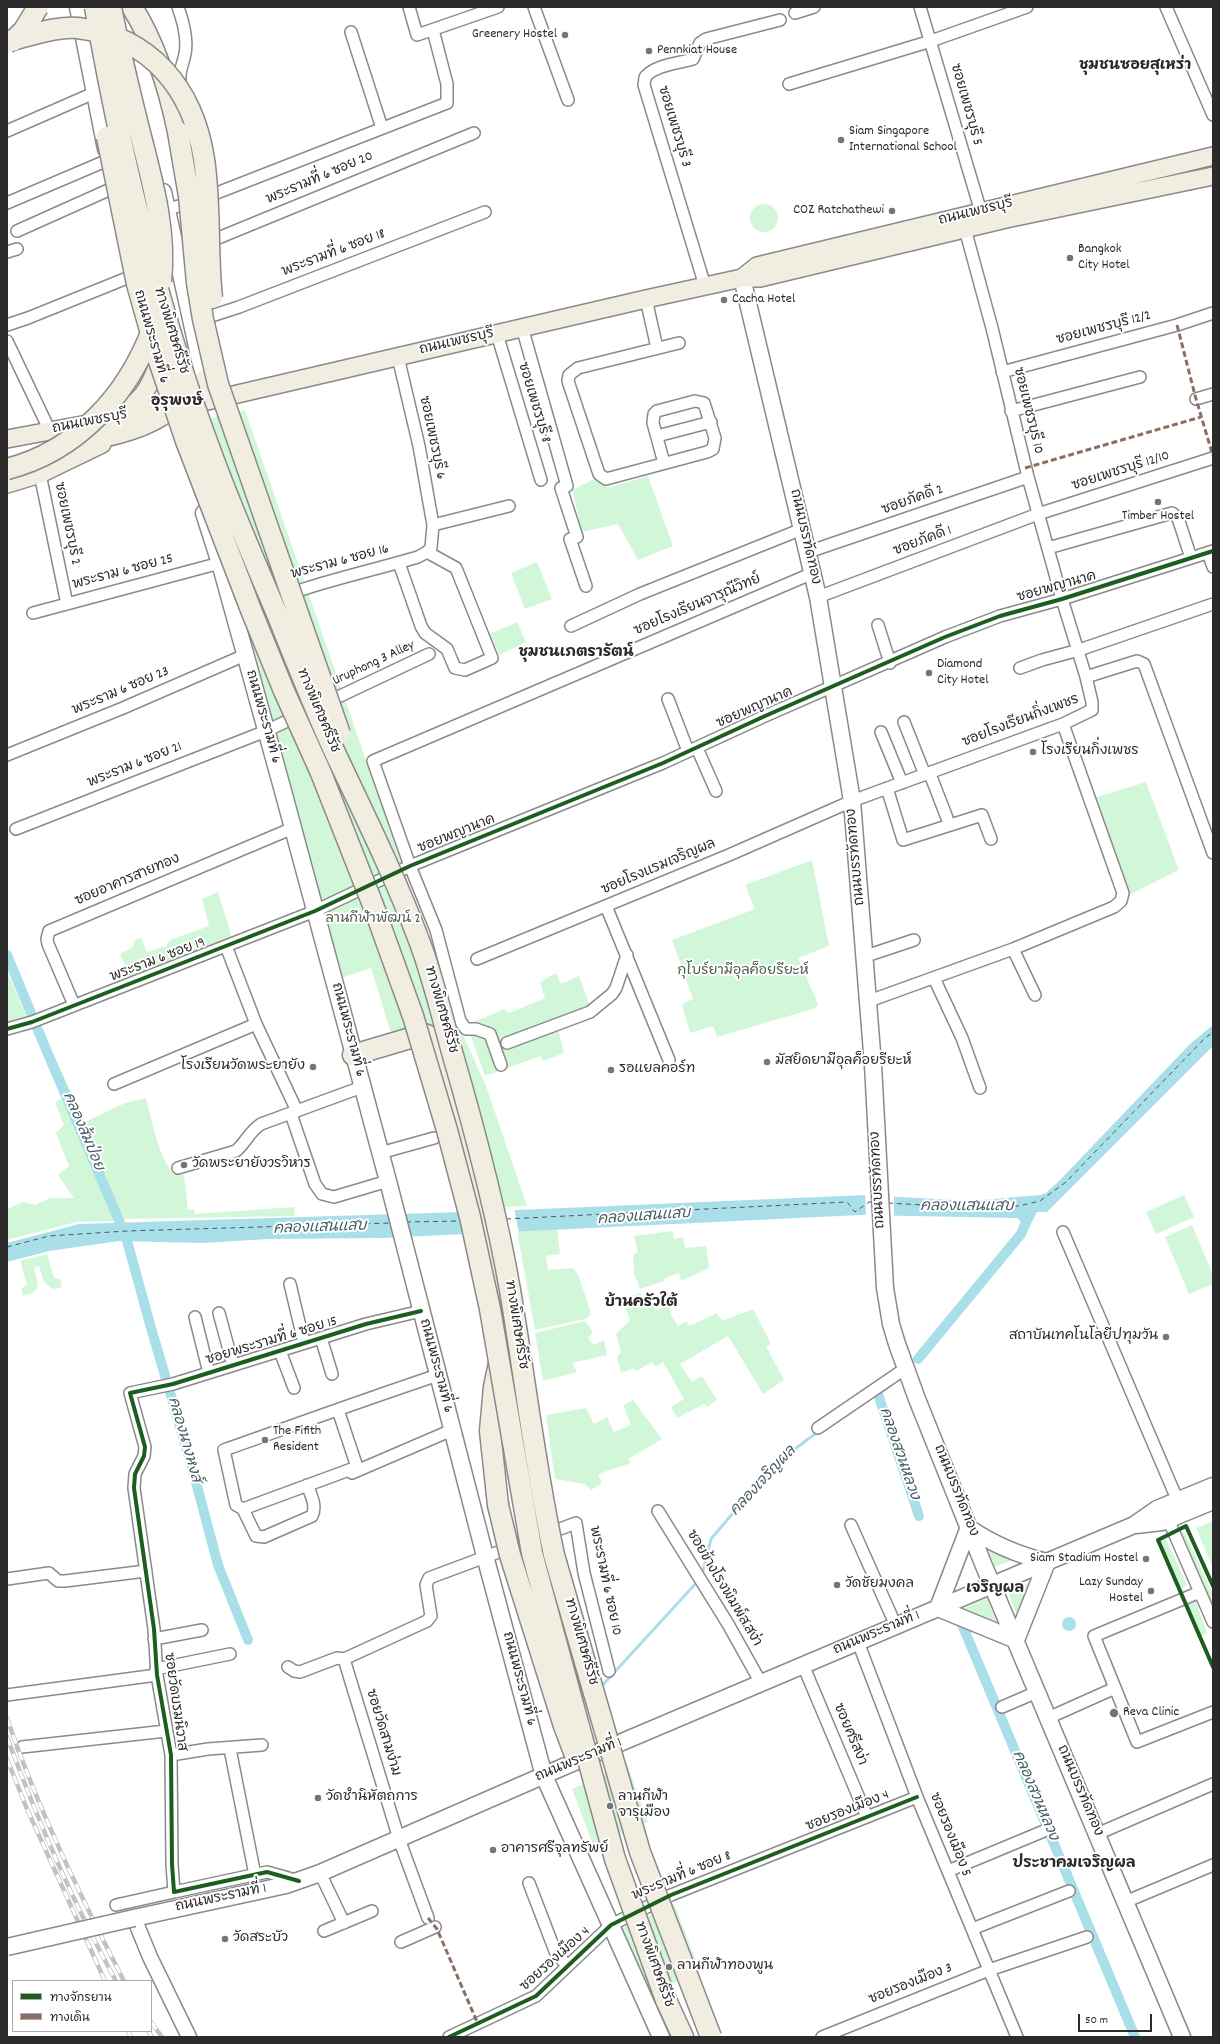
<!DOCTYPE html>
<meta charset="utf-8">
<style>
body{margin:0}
#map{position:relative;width:1220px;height:2044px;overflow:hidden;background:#fff;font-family:Dekko,"Playpen Sans Thai",sans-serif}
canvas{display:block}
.frame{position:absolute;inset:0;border:8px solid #2b2b2b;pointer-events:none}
.legend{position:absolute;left:12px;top:1980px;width:140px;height:52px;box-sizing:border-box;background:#fff;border:1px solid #aaa;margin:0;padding:5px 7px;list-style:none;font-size:12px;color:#2b2b2b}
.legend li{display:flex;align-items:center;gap:8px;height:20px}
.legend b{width:20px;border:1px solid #aaa}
.scale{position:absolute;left:1078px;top:2014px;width:74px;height:18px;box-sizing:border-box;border:2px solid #2b2b2b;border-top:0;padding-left:5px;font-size:12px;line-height:14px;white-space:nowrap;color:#2b2b2b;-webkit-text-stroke:3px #fff;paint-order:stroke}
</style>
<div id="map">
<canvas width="1220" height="2044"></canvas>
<div class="frame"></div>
<ul class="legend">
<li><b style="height:5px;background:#1b5e20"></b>ทางจักรยาน</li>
<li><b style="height:5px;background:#8d6e63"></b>ทางเดิน</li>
</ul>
<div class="scale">50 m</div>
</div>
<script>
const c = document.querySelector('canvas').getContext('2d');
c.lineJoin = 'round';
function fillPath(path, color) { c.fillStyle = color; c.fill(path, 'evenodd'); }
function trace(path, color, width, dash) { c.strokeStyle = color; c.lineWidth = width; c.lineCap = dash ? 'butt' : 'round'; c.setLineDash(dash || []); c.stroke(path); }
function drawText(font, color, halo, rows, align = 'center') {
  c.font = font + ' Dekko,"Playpen Sans Thai",sans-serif'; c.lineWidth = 4; c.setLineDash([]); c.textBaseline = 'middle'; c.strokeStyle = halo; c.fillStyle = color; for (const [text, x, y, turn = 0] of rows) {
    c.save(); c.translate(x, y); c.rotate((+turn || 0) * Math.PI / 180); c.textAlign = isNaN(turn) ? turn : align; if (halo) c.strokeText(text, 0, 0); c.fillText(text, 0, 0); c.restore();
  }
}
const green = new Path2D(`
 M750 218a14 14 0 1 1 28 0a14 14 0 1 1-28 0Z
 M245 410 453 1012 486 1086 527 1206 460 1209 410 1026 391 1033 371 968 342 978 241 617 184 424Z
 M648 476 673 546 638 560 618 524 582 532 572 490 596 478 608 488Z
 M537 562 552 599 525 609 511 573Z
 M517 622 526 642 499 655 490 634Z
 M1146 782 1179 870 1127 896 1094 798Z
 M812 860 829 946 798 958 818 1004 816 1008 717 1037 713 1026 690 1033 682 1004 693 999 672 940 755 909 745 885Z
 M218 892 233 941 120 985 116 976 127 969 120 954 133 947 134 941 141 938 147 952 166 946 170 940 209 926 202 899Z
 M7 971 28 1020 7 1025Z
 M556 973 561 984 579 976 590 1006 558 1029 564 1053 543 1061 541 1056 485 1076 467 1025 504 1009 509 1013 545 998 540 982Z
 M60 1069 85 1122 125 1103 146 1098C153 1123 157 1154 174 1175H184L188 1210 194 1209 195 1214 294 1207 295 1216 119 1219 56 1071Z
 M63 1098 116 1221 76 1222 7 1240V1209L23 1202 35 1205 50 1198H74L58 1175 69 1166 56 1133 64 1125 55 1102Z
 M1184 1195 1194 1217 1156 1234 1146 1212Z
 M1192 1225 1213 1275V1284L1189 1294 1165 1237Z
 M557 1229 560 1254 546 1256 548 1270 573 1268 579 1276 591 1314 585 1319 535 1330 517 1231Z
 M673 1231 674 1239 683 1237 685 1248 706 1246 709 1268 681 1281 679 1273 665 1278 664 1281 640 1289 634 1273 633 1255 638 1252 634 1236Z
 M47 1254 54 1278 60 1279 62 1287 53 1289 44 1282 39 1266 34 1268C38 1284 43 1291 23 1296L21 1289 27 1284 20 1261Z
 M640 1293 643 1297 649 1296 655 1311 668 1305 671 1310 670 1313 678 1326 686 1321 689 1326 717 1313 722 1321 753 1309 771 1344 766 1346 784 1380 763 1394 728 1336 680 1364 692 1382 702 1376 717 1400 707 1407 704 1404 677 1418 671 1407 684 1399 663 1362 656 1367 652 1362 636 1371 633 1368 621 1373 617 1357 621 1352 616 1334 630 1320 626 1308 630 1304 627 1298Z
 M585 1321 593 1332 588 1338 594 1345 604 1340 607 1355 572 1363 577 1372 543 1381 535 1333Z
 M633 1400 662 1439 628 1459 631 1463 598 1474 602 1483 591 1490 585 1484 555 1479 546 1415 586 1408 594 1424 607 1417 614 1432 631 1425 623 1405Z
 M1213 1521V1568L1196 1528Z
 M1184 1531 1213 1595V1613L1177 1534Z
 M1166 1539 1187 1585 1181 1589 1160 1542Z
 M986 1544 1018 1558 995 1567Z
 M1035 1581 1018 1618 1008 1592Z
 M1194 1597 1207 1633 1200 1636 1186 1601Z
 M987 1598 999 1627 958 1611Z
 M627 1764 648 1822 593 1845 572 1789Z
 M674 1903 700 1971 652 1994 621 1929Z`);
const water = new Path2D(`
 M1213 1025V1046L1047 1212H1037L1028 1229 1017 1218 860 1215 383 1238 269 1239 201 1243 119 1241 49 1251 7 1262V1243L79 1224 494 1211 866 1195 970 1201 1040 1195 1046 1193 1059 1181 1190 1044Z
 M1062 1624a7 7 0 1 1 14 0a7 7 0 1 1-14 0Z`);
const pier = new Path2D(`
 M865 1193 894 1196V1218L866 1217Z
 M514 1208 519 1233 468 1236 463 1210Z`);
const stream = new Path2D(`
 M702 1575 711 1539 739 1506 792 1451 819 1431
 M600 1688 698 1581`);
const canal = new Path2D(`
 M7 955 31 1013
 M37 1028 126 1237 151 1328 192 1467 218 1565 248 1640
 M918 1359 1021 1234 1030 1213
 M885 1385 877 1391 919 1516
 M961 1622 1135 2037`);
const ferry = new Path2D(`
 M888 1203 977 1208 1019 1206 1040 1201 1066 1182 1204 1039 1213 1032
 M506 1219 847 1202 855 1212 869 1202H873
 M406 1222 461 1221
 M7 1247 49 1236 127 1231 391 1223`);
const minor = new Path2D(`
 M178 7C183 21 188 39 185 54 182 68 178 72 181 88
 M409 7 417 35 498 7
 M534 7 568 100
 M920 7 981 212
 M1166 7 1213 115
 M795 13 814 7
 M351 32 382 128
 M789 84 931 41 1027 7
 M7 131 94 93
 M190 138 197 180
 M204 198 447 103V84L433 30
 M7 203 108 160
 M168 209 193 202
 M17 231 113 188
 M206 243 474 133
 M7 252 17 249
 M705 286 644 85C645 82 644 78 646 76 656 65 679 63 693 59L700 43 706 39 780 20
 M646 299 657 348
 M199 320 239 307 485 212
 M7 325 28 318 132 276
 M522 327 567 486 561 488 577 537 570 539 586 586
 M497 334 541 480
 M7 341 49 429
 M1002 372 1177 325 1213 313
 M1196 399 1213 394
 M1011 411 1140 377
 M657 436 711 422
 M664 463 653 423 654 414 657 411 695 401 704 403 715 438 713 449 707 452 606 479 599 474 568 381 569 375 578 368 679 343
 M40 474 67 604
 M433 525 509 506
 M1048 548 1172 513 1178 518 1191 558
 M808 552 1028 477
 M1208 553 1213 567
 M399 563 421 626 425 633 447 649 455 668 465 670 492 658 456 568 427 552
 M818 597 1038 514 1213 458
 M248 611C302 585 360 574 418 557L427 552 431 548 433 525 419 446 398 357
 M33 613 220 563
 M878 625 890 663
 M571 626 640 594 802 529
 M1020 668 1042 660 1079 650 1213 604
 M1086 677 1137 661 1144 664 1213 853
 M668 699 688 751
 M904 722 925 775
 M881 732 902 783
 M697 748 716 791
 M7 755 123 708 245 655
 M930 774 947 818
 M887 788 903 840 982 815 991 839
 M16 829 266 731 429 654
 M606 906 669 1060
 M226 946 256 1024 297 1111
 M1013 949 1035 995
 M866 956 914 940
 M477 959 729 855 852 801 1063 724 1092 710V702L1086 677 1062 599 1028 477 992 328 965 229
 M934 978 962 1038 980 1088
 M869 1001 1013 949 1114 907 1121 901 1123 893 1063 724
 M74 1005 48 944 47 939 49 931 293 828
 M7 1029 32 1022 315 911 410 866 663 763 765 716 945 637 1000 616 1062 599 1213 551
 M507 1043 590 1012 612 994 616 988 627 955
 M501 1065 490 1034 476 1029H466L460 1021 436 930 410 866 373 761 813 573
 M114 1084 256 1024
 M291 1114 315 1184 322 1194 334 1197 388 1181
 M380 1153 434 1138
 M178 1168 236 1151C246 1142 249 1132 261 1124L362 1087
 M1063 1232 1174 1492 1179 1500
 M290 1284 304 1343
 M219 1313 233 1365
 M195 1317 209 1373
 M321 1338 332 1374
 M280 1351 294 1388
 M338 1410 357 1467 243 1509 236 1505 224 1450C295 1425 366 1399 438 1375
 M818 1428 906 1368
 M352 1473 452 1430
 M243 1509 256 1536 264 1537 312 1516C317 1506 311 1495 307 1485
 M658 1511 728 1624 761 1683
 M1168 1519 1213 1622
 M851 1525 896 1626
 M7 1579 49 1573 58 1581H65L146 1571
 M1200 1592 1094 1636 1137 1742 1213 1712
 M154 1639 202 1630
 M858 1642 917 1797 1017 2037
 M344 1659 399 1839 428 1918
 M803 1665 867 1817
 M288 1667 294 1671 300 1672 337 1658 344 1659 427 1621 431 1616 426 1585 429 1578 576 1523 584 1573 609 1671
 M156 1669 230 1654
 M7 1695 157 1675
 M1002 1707 1037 1692
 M1048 1718 1115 1688
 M22 1747 166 1731
 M231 1754 255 1875
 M171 1755 208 1749 262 1745
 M1097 1834 1213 1784
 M948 1871 1044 1831
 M320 1873 344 1923
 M299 1881 267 1872 174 1892 172 1864 171 1755 157 1675 154 1629 134 1488 135 1474 144 1456 145 1447 130 1393 173 1384 366 1324 421 1311
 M529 1883 555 1951 567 1966
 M1125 1902 1213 1865
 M116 1905 174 1892
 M972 1929 1069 1891
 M324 1931 372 1911
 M401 1942 435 1927
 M449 2037 536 1996 611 1925 671 1895 917 1797
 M822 2037 989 1970 1087 1937`);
const tertiary = new Path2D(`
 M134 1918 150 1957 189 2037`);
const secondary = new Path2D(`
 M78 7 106 149
 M163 192 207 392
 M742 278 818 597 852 801 873 1065 885 1288 891 1324 897 1344 917 1399 984 1566 1182 2037
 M204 513 220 563 283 791 388 1181 485 1556 544 1776 661 2037
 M1136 1525 1162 1522 1213 1501
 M969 1528C994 1545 1018 1555 1047 1562
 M938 1608 969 1527
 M938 1608 1016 1640
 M1016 1640 1047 1562
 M134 1918 286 1885 320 1873 563 1767 1134 1525 1157 1509 1213 1486`);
const primary = new Path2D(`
 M742 278 757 266 1213 156
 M204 379 222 397
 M116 412C140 406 149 388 157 367
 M7 439 125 417 156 408 173 409 646 299 742 278H760L1006 219 1213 176
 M61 447C98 439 143 434 173 409
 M7 484 40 474 102 444`);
const motorway = new Path2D(`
 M132 7C156 45 169 88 178 132
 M353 1055 424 1034 429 1036 435 1042 474 1180 493 1269 503 1330V1344L494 1387 490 1431 498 1505
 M666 2000 683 2037`);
const rail = new Path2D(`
 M7 1718C38 1809 80 1895 124 1981
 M7 1737C38 1821 73 1903 116 1981
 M7 1759 27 1809 105 1981
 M151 2022 162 2037
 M128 2031 131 2037
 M148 2031 152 2037`);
const secondaryBridge = new Path2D(`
 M7 1947 134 1918`);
const motorwayBridge = new Path2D(`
 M95 7C122 163 159 316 215 463 234 514 256 564 277 614 296 662 315 710 337 757 366 818 396 879 420 943 433 978 442 1016 452 1052 475 1131 496 1209 510 1290 525 1378 535 1467 554 1555L640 1852 711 2037
 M111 7C118 44 127 80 136 117 149 170 167 225 161 281
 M13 41 24 30 38 7
 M7 43 12 40C33 35 57 26 78 28 151 37 193 89 204 159 211 205 207 252 212 298
 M178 132 189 196 197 283 203 319 218 384 340 734
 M107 137 137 284 157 355 186 441 251 610 284 691 321 773 373 905 413 1016 447 1130 470 1217 490 1309 532 1553 615 1859 666 2000
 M7 469C77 451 127 396 152 330
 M498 1505 510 1555 564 1726 575 1755`);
const quiet = new Path2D(`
 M1177 325 1196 399 1213 456
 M1025 468 1201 417
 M428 1918 437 1929 478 2024`);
const cycleway = new Path2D(`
 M7 1029 32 1022 315 911 410 866 663 763 765 716 945 637 1000 616 1062 599 1213 551
 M1213 1586 1186 1526 1158 1540 1213 1667
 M299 1881 267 1872 174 1892 172 1864 171 1755 157 1675 154 1629 134 1488 135 1474 144 1456 145 1447 130 1393 173 1384 366 1324 421 1311
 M449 2037 536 1996 611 1925 671 1895 917 1797`);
const markers = [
 [565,35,4,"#757575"],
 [649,51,4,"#757575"],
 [841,140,4,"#757575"],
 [892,211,4,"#757575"],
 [1070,258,4,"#757575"],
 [724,300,4,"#757575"],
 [1158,502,4,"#757575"],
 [929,673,4,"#757575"],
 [1033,752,4,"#757575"],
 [767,1062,4,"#757575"],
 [313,1067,4,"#757575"],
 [611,1070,4,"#757575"],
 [184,1165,4,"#757575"],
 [1166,1337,4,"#757575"],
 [265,1440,4,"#757575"],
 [1146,1559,4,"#757575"],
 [837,1585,4,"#757575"],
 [1151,1591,4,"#757575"],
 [1114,1713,5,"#757575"],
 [318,1798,4,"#757575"],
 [610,1806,4,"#757575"],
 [493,1850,4,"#757575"],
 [225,1939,4,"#757575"],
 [669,1967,4,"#757575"]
];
const poiNames = [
 ["Greenery Hostel",557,35,"right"],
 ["Pennkiat House",657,51],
 ["Siam Singapore",849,132],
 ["International School",849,148],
 ["COZ Ratchathewi",884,211,"right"],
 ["Bangkok",1078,250],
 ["City Hotel",1078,266],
 ["Cacha Hotel",732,300],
 ["Timber Hostel",1158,517,"center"],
 ["Diamond",937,665],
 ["City Hotel",937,681],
 ["โรงเรียนกิ่งเพชร",1041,752],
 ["มัสยิดยามีอุลค็อยรียะห์",775,1062],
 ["โรงเรียนวัดพระยายัง",305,1067,"right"],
 ["รอแยลคอร์ท",619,1070],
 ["วัดพระยายังวรวิหาร",192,1165],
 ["สถาบันเทคโนโลยีปทุมวัน",1158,1337,"right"],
 ["The Fifith",273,1432],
 ["Resident",273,1448],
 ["Siam Stadium Hostel",1138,1559,"right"],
 ["Lazy Sunday",1143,1583,"right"],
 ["Hostel",1143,1599,"right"],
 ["วัดชัยมงคล",845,1585],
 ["Reva Clinic",1123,1713],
 ["วัดชำนิหัตถการ",326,1798],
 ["ลานกีฬา",618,1798],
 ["จารุเมือง",618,1814],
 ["อาคารศรีจุลทรัพย์",501,1850],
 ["วัดสระบัว",233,1939],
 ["ลานกีฬาทองพูน",677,1967]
];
const streetNames = [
 ["ซอยเพชรบุรี 5",965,105,74],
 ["ซอยเพชรบุรี 3",673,127,73],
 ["พระรามที่ 6 ซอย 20",320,179,-23],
 ["ถนนเพชรบุรี",976,213,-14],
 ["พระรามที่ 6 ซอย 18",334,254,-21],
 ["ซอยเพชรบุรี 12/2",1104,329,-15],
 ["ทางพิเศษศรีรัช",170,331,73],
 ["ถนนพระรามที่ 6",150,337,74],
 ["ถนนเพชรบุรี",457,343,-13],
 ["ซอยเพชรบุรี 8",533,403,73],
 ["ซอยเพชรบุรี 10",1027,411,76],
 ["ถนนเพชรบุรี",90,423,-11],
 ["ซอยเพชรบุรี 6",431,438,78],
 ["ซอยเพชรบุรี 12/10",1121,472,-18],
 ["ซอยภัคดี 2",913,501,-20],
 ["ซอยเพชรบุรี 2",66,524,78],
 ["ถนนบรรทัดทอง",804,537,77],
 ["ซอยภัคดี 1",923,542,-21],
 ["พระราม 6 ซอย 16",340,563,-15],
 ["พระราม 6 ซอย 25",123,573,-15],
 ["ซอยพญานาค",1057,588,-16],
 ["ซอยโรงเรียนจารุณีวิทย์",698,606,-23],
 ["Uruphong 3 Alley",374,664,-25],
 ["พระราม 6 ซอย 23",121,692,-23],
 ["ซอยพญานาค",755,709,-24],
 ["ทางพิเศษศรีรัช",317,711,67],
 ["ถนนพระรามที่ 6",262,717,74],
 ["ซอยโรงเรียนกิ่งเพชร",1021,722,-21],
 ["พระราม 6 ซอย 21",135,766,-22],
 ["ซอยพญานาค",457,835,-22],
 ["ถนนบรรทัดทอง",857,857,-95],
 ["ซอยโรงแรมเจริญผล",659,868,-23],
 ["ซอยอาคารสายทอง",128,881,-23],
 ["พระราม 6 ซอย 19",158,961,-21],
 ["ทางพิเศษศรีรัช",440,1010,74],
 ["ถนนพระรามที่ 6",347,1030,75],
 ["ถนนบรรทัดทอง",879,1180,-93],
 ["ทางพิเศษศรีรัช",515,1325,81],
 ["ซอยพระรามที่ 6 ซอย 15",272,1342,-17],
 ["ถนนพระรามที่ 6",435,1366,75],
 ["ถนนบรรทัดทอง",955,1491,68],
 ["พระรามที่ 6 ซอย 10",604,1581,78],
 ["ซอยข้างโรงพิมพ์ส.สง่า",723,1589,59],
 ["ถนนพระรามที่ 1",877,1634,-23],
 ["ทางพิเศษศรีรัช",580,1642,74],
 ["ถนนพระรามที่ 6",518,1679,75],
 ["ซอยวัดบรมนิวาส",174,1702,82],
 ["ซอยวัดสามง่าม",382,1733,73],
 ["ซอยศรีสง่า",849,1735,67],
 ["ถนนพระรามที่ 1",579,1761,-23],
 ["ถนนบรรทัดทอง",1079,1791,67],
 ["ซอยรองเมือง 4",848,1812,-22],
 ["ซอยรองเมือง 5",949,1835,68],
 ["พระรามที่ 6 ซอย 8",682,1877,-23],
 ["ถนนพระรามที่ 1",221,1899,-12],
 ["ซอยรองเมือง 4",556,1960,-42],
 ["ทางพิเศษศรีรัช",653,1965,70],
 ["ซอยรองเมือง 3",911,1985,-22]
];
const parkNames = [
 ["ลานกีฬาพัฒน์ 2",373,920],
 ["กุโบร์ยามีอุลค็อยรียะห์",743,972]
];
const neighbourhoodNames = [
 ["ชุมชนซอยสุเหร่า",1135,67],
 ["อุรุพงษ์",177,403],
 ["ชุมชนเภตรารัตน์",576,654],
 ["บ้านครัวใต้",641,1304],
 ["เจริญผล",995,1590],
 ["ประชาคมเจริญผล",1074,1865]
];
const waterNames = [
 ["คลองส้มป่อย",82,1132,67],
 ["คลองแสนแสบ",967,1208],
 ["คลองแสนแสบ",644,1218,-4],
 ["คลองแสนแสบ",320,1229,-2],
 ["คลองนางหงส์",183,1440,74],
 ["คลองสวนหลวง",898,1454,71],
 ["คลองเจริญผล",764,1482,-47],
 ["คลองสวนหลวง",1034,1796,67]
];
fillPath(green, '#d2f7d8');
fillPath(water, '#a8dfe9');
fillPath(pier, '#fff');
trace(stream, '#a8dfe9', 3);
trace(canal, '#a8dfe9', 10);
trace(ferry, '#455d61', 1, [5, 4]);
trace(minor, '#8a8a8a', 14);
trace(tertiary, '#8a8a8a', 17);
trace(secondary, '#8a8a8a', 19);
trace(primary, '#8a8a8a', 20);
trace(motorway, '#8a8a8a', 23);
trace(minor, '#fff', 11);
trace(tertiary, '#fff', 14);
trace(secondary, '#fff', 16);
trace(primary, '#f1ede1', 17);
trace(motorway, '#f1ede1', 20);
trace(rail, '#c2c2c2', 4.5);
trace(rail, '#fff', 3, [9]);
trace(secondaryBridge, '#8a8a8a', 19, []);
trace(motorwayBridge, '#8a8a8a', 23, []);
trace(secondaryBridge, '#fff', 16);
trace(motorwayBridge, '#f1ede1', 20);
trace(quiet, '#8d6e63', 3, [6, 3]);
trace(cycleway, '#1b5e20', 4);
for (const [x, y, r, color] of markers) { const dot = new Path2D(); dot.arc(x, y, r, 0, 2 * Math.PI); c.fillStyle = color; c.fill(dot); trace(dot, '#fff', 1.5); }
drawText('14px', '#2b2b2b', '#fff', poiNames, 'left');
drawText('14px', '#2b2b2b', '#fff', streetNames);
drawText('14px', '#4c5c4e', '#fff', parkNames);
drawText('bold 15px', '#2b2b2b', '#fff', neighbourhoodNames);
drawText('italic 15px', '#455d61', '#fff', waterNames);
</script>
